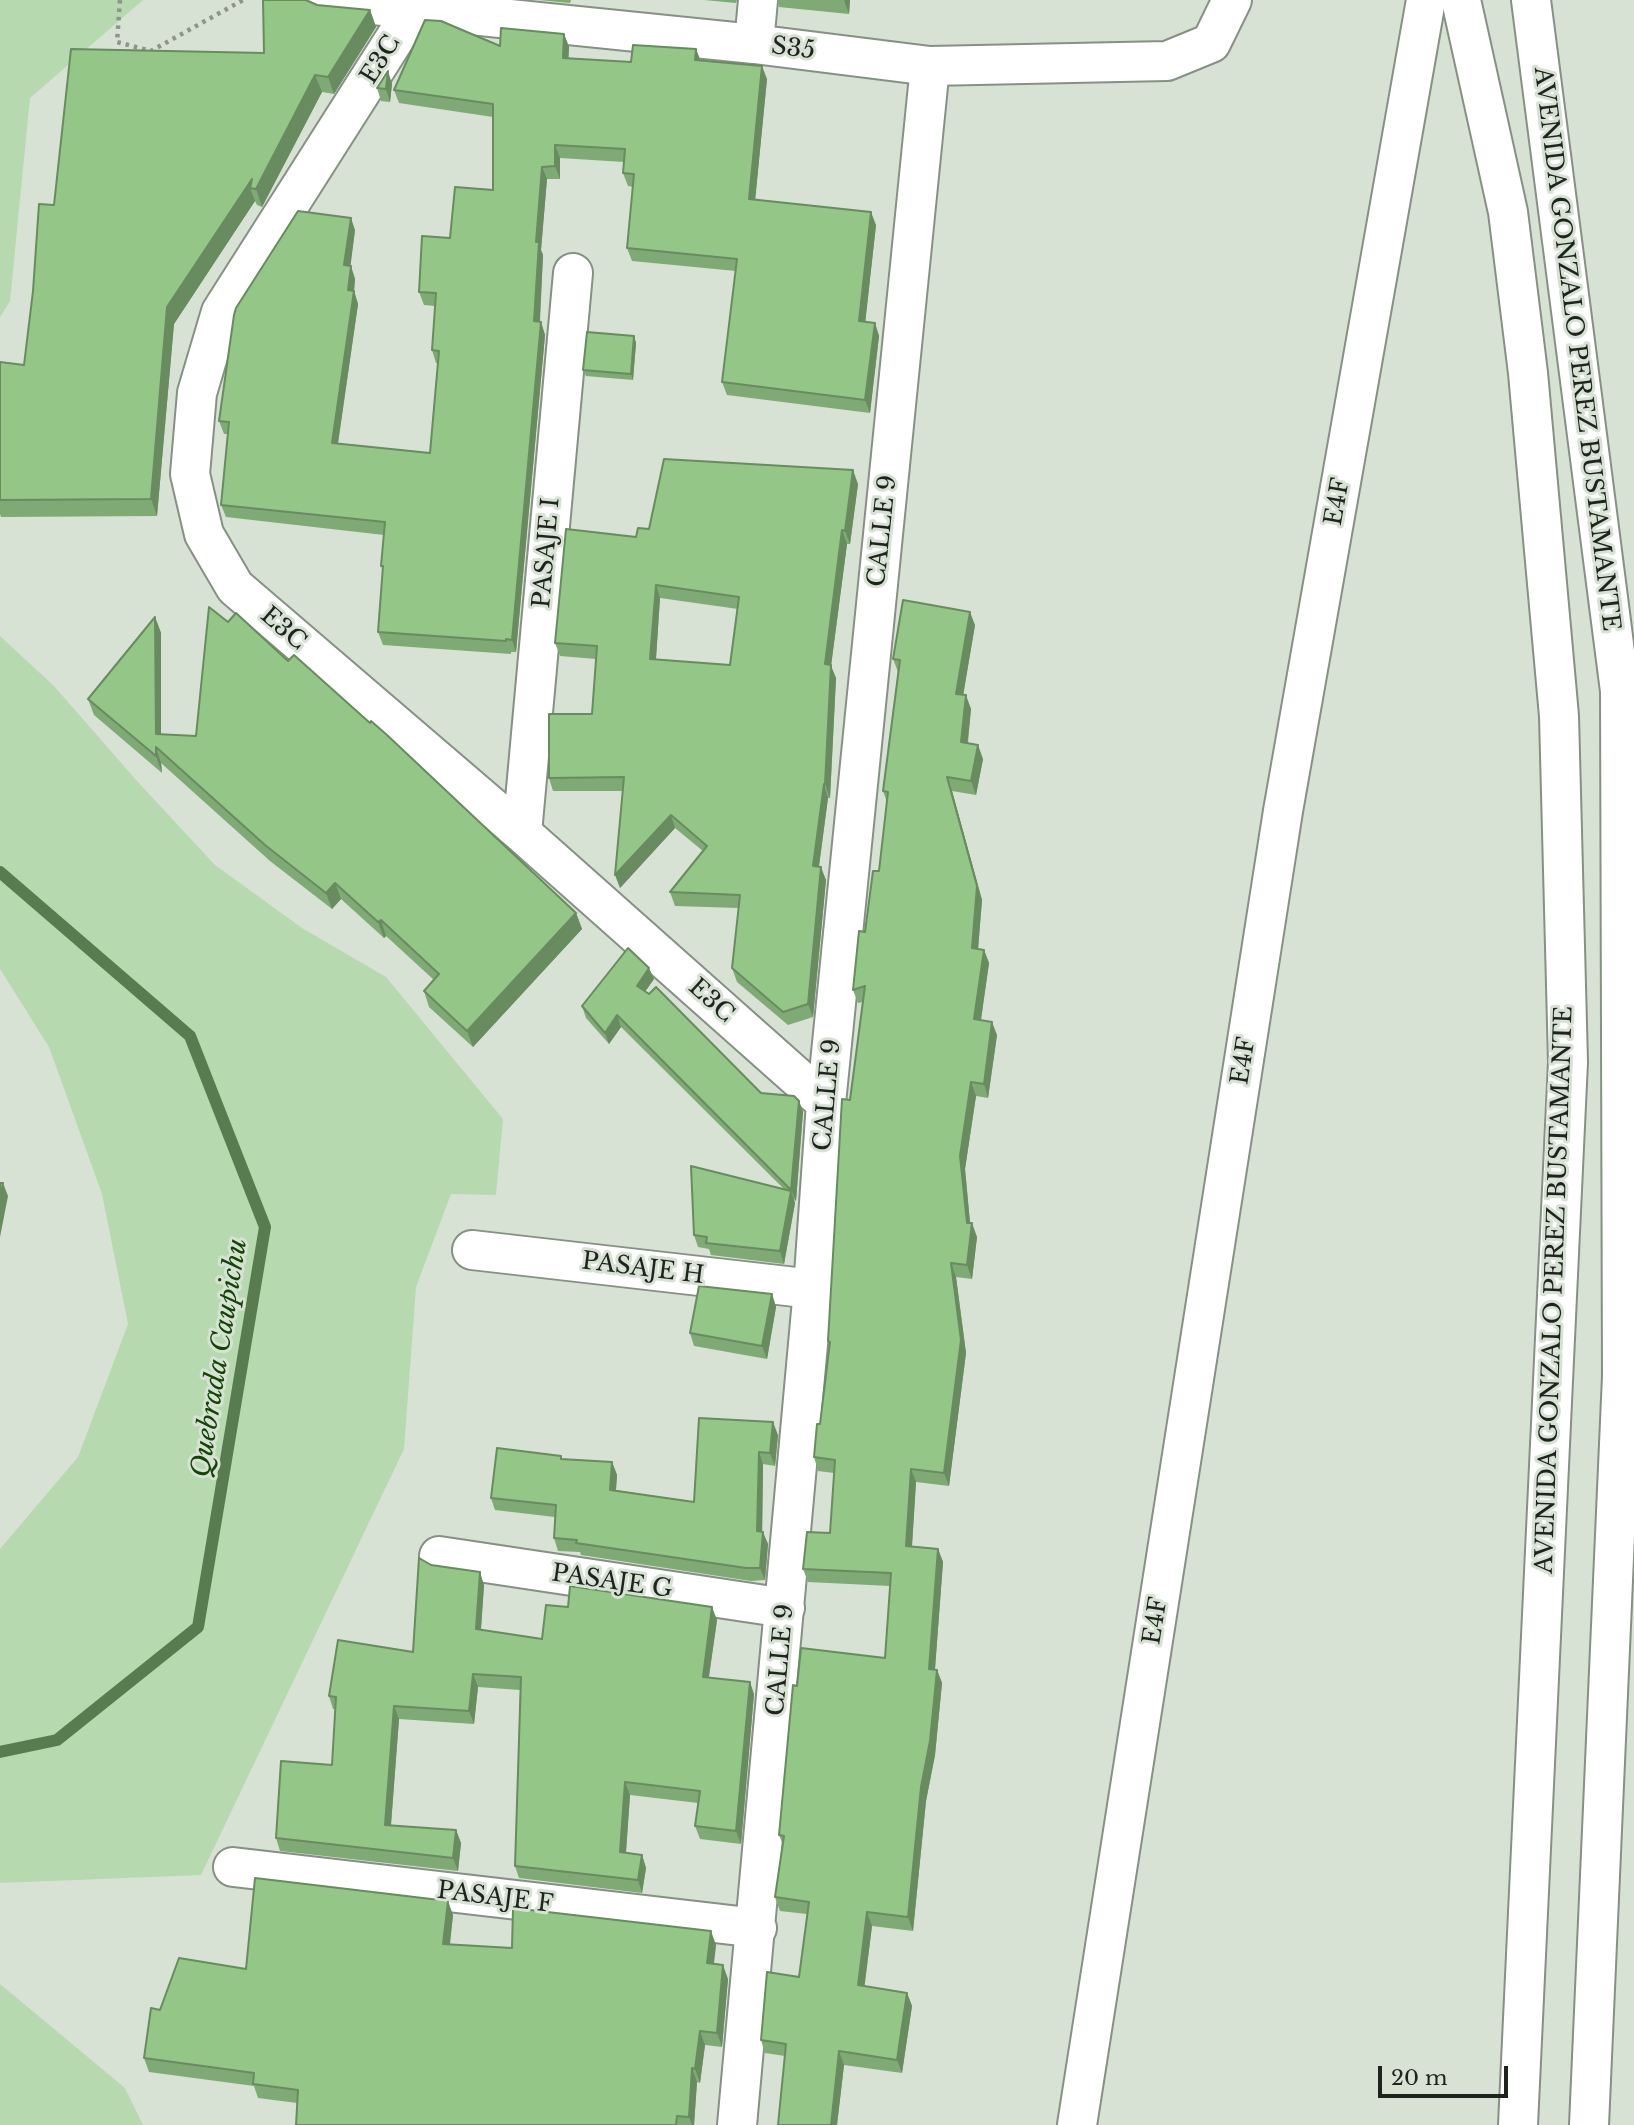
<!DOCTYPE html>
<style>
body{margin:0}
#map{position:relative;width:1634px;height:2125px;overflow:hidden;background:#d7e2d5;font-family:"Libre Baskerville",serif}
canvas{display:block}
.scale{position:absolute;left:1378px;top:2066px;width:130px;height:32px;box-sizing:border-box;border:4px solid #1f231e;border-top:0;padding-left:9px;font-size:21px;line-height:24px;white-space:nowrap;color:#1f231e;-webkit-text-stroke:5px #d7e2d5;paint-order:stroke}
</style>
<div id="map">
<canvas width="1634" height="2125"></canvas>
<div class="scale">20 m</div>
</div>
<script>
const c = document.querySelector('canvas').getContext('2d');
c.lineJoin = 'round';
function fillPath(path, color) { c.fillStyle = color; c.fill(path, 'evenodd'); }
function trace(path, color, width, dash) { c.strokeStyle = color; c.lineWidth = width; c.lineCap = dash ? 'butt' : 'round'; c.setLineDash(dash || []); c.stroke(path); }
function drawText(font, color, halo, rows, align = 'center') {
  c.font = font + ' "Libre Baskerville",serif'; c.lineWidth = 6; c.setLineDash([]); c.textBaseline = 'middle'; c.strokeStyle = halo; c.fillStyle = color; for (const [text, x, y, turn = 0] of rows) {
    c.save(); c.translate(x, y); c.rotate((+turn || 0) * Math.PI / 180); c.textAlign = isNaN(turn) ? turn : align; if (halo) c.strokeText(text, 0, 0); c.fillText(text, 0, 0); c.restore();
  }
}
const green = new Path2D(`
 M0 0H143L30 98 10 301 0 317Z
 M0 636 54 686 137 781 215 865 302 928 386 977 503 1119 496 1195 451 1194 416 1287 404 1449 201 1875 0 1883V1549L78 1457 128 1324 102 1194 49 1047 0 969Z
 M0 1984 125 2088 143 2125H0Z`);
const stream = new Path2D(`
 M0 872 190 1036 265 1227 198 1627 57 1740 0 1752`);
const path = new Path2D(`
 M120 0 117 42 151 51 243 0`);
const minor = new Path2D(`
 M325 0 754 44 930 66 1167 61 1211 43 1232 0
 M415 0 413 10 221 312 197 393 190 474 204 534 235 587 522 833 826 1103
 M754 44 758 0
 M522 833 573 273
 M472 1250 813 1289
 M439 1556 785 1608
 M233 1867 757 1928
 M737 2125 813 1289 826 1103 930 66
 M1077 2125 1283 811 1426 0`);
const major = new Path2D(`
 M1461 0 1508 212 1528 373 1559 716 1568 1062 1518 2125
 M1531 0 1620 691 1622 1376 1589 2125`);
const wall = new Path2D(`
 M539 0H571L570 3Z
 M704 0H737L736 3Z
 M777 0H850L849 14 779 7Z
 M317 5 370 10 376 27 334 94 322 92 262 207 257 205 255 201 174 324 157 516 1 517 0 514V362L24 365 54 205 264 53Z
 M564 34 569 47 568 58 631 62 696 49 700 60 767 79 755 199 876 225 865 322 875 323 879 336 870 413 727 395 722 382 736 271 632 261 627 248 633 187 628 186 623 173 624 162 560 158V179H547L541 250 543 255 540 322H541L545 335 516 652H511V654L383 645 378 632 383 570 381 566 384 535 226 517 221 505 228 434H224L219 421 355 230 350 266 355 279 354 291 358 304 338 444 430 453 438 363H436L432 350 435 306 424 305 419 292 450 238 493 190V117L399 103 394 90 500 46Z
 M392 84 390 102 381 101 377 88Z
 M634 336 636 343 633 380 586 376 583 370Z
 M858 484 850 544H847L831 666 836 678 830 798H828L819 867 826 880 813 1017 788 1025 737 982 732 968 739 908 675 906 670 892 703 851 675 828 620 888 623 791H553L549 778 592 714 596 659 560 656 555 643 636 537 649 529ZM660 598 738 609 730 665 656 660Z
 M155 617 161 633V734L196 736 228 622 288 661 576 913 582 929 473 1047 429 1007 424 991 434 980 386 936 384 938 341 899 332 909 270 861 161 763 162 773 94 715 88 699Z
 M975 625 963 695 971 709 968 743 983 759 976 795 952 791 982 900 978 949 984 950 989 963 981 1020 997 1035 988 1098 976 1096 965 1169 970 1223 977 1237 972 1279 956 1277 966 1353 949 1486 916 1482 912 1547 938 1549 943 1562 935 1669 937 1670 942 1683 935 1755 926 1801 913 1931 872 1926 864 1986 907 1993 912 2006 902 2073 844 2065 837 2125H778L785 2056 765 2053 761 2040 799 1977 807 1914 780 1911 775 1897 783 1845 779 1835 797 1686 885 1658 890 1586 808 1582 803 1569 830 1533 834 1473 818 1471 814 1457 820 1424 830 1347 828 1341 850 1100 863 1002 858 1003 853 990 879 871 887 802 883 791 898 672 893 659Z
 M654 979 645 992 761 1093 799 1101 803 1112 796 1201 794 1199 795 1203 784 1264 711 1255 709 1249 698 1247 694 1235 784 1189 621 1027 609 1044 586 1018 582 1006Z
 M772 1294 776 1307 767 1359 694 1346 690 1333Z
 M778 1435 775 1466 763 1464 762 1532 768 1544 765 1580 751 1581 581 1555 580 1552 558 1551 554 1538 555 1517 495 1510 491 1498 562 1459 612 1462 617 1475 616 1490 694 1502Z
 M431 1565 484 1585 481 1630 542 1639 568 1607 717 1620 709 1677 754 1694 741 1844 700 1839 695 1826 698 1803 630 1795 626 1853 642 1855 646 1868 642 1893 519 1878 515 1866 520 1690 478 1687 474 1724 399 1719 391 1825 456 1830 461 1843 458 1871 280 1851 276 1838 332 1765 336 1709H333L329 1696 413 1652Z
 M453 1915 450 1945 512 1948 716 1945 714 1964 728 1979 722 2047 705 2045 700 2083 697 2082 694 2125H296L297 2103 258 2098 254 2086 149 2072 144 2058 160 2010 246 1969Z`);
const shadedWall = new Path2D(`
 M844 0H850L849 14Z
 M370 10 376 27 334 94 328 77Z
 M564 34 569 47 568 71 563 58Z
 M696 49 701 62 695 60Z
 M762 66 767 79 754 212 749 199Z
 M388 71 392 84 390 102 386 89Z
 M315 75 322 92 262 207 256 189Z
 M555 145 560 158V179L555 166Z
 M542 167 547 179 541 250 543 255 539 334 534 321 536 242Z
 M252 179 250 188 255 201 174 324 157 516 151 499 167 307Z
 M871 212 876 225 864 334 859 321Z
 M351 218 355 230 349 278 344 265Z
 M351 266 355 279 354 291 358 304 336 456 332 443Z
 M541 322 545 335 516 652 512 640Z
 M875 323 879 336 870 413 865 400Z
 M634 336 636 343 633 380 631 374Z
 M853 470 858 484 850 544 845 531Z
 M842 530 847 544 831 666 836 678 830 798 825 784V664Z
 M656 585 660 598 655 672 650 659Z
 M970 612 975 625 961 708 956 694Z
 M155 617 161 633V750L156 734Z
 M966 695 971 709 966 756 961 742Z
 M978 745 983 759 976 795 971 781Z
 M156 747 161 763 162 773 156 756Z
 M947 777 952 791 982 900 977 962 972 948Z
 M824 784 828 798 817 880 813 866Z
 M671 815 675 828 620 888 615 875Z
 M821 867 826 880 813 1017 808 1004Z
 M335 883 341 899 332 909 326 893Z
 M576 913 582 929 473 1047 467 1031Z
 M381 920 386 936 384 938 378 922Z
 M984 950 989 963 979 1033 974 1019Z
 M649 968 654 979 641 997 637 986Z
 M617 1015 621 1027 609 1044 605 1033Z
 M992 1022 997 1035 988 1098 984 1084Z
 M971 1082 976 1096 965 1169 971 1233 972 1223 977 1237 972 1279 967 1265V1223L960 1156Z
 M799 1101 803 1112 796 1201 791 1190Z
 M3 1183 8 1196 0 1237V1200Z
 M791 1191 795 1203 784 1264 780 1251Z
 M951 1263 956 1277 966 1353 949 1486 944 1473Z
 M772 1294 776 1307 767 1359 762 1346Z
 M773 1422 778 1435 775 1466 770 1453Z
 M759 1452 763 1464 762 1544 757 1531Z
 M612 1462 617 1475 615 1502 610 1490Z
 M911 1469 916 1482 911 1560 906 1546Z
 M763 1532 768 1544 765 1580 760 1568Z
 M938 1549 943 1562 934 1682 929 1669Z
 M480 1572 484 1585 480 1642 476 1629Z
 M712 1607 717 1620 707 1689 703 1677Z
 M937 1670 942 1683 935 1755 926 1801 913 1931 908 1917 921 1787Z
 M473 1674 478 1687 474 1724 469 1711Z
 M750 1682 754 1694 741 1844 736 1831Z
 M394 1706 399 1719 390 1837 385 1825Z
 M625 1782 630 1795 625 1865 620 1852Z
 M456 1830 461 1843 458 1871 453 1858Z
 M642 1855 646 1868 642 1893 638 1880Z
 M448 1901 453 1915 448 1958 443 1944Z
 M867 1912 872 1926 863 1999 858 1985Z
 M711 1931 716 1945 712 1976 707 1963Z
 M723 1965 728 1979 722 2047 717 2033Z
 M907 1993 912 2006 902 2073 897 2060Z
 M700 2031 705 2045 700 2083 695 2069Z
 M839 2051 844 2065 837 2125H831Z
 M692 2068 697 2082 694 2125H692L689 2117Z`);
const building = new Path2D(`
 M263 0H306L317 5 370 10 328 77 315 75 256 189 250 188 252 179 167 307 151 499 0 500V362L24 365 33 291 39 204 54 205 71 49 264 53Z
 M425 20 441 21 500 46 501 28 564 34 563 58 631 62 633 45 696 49 695 60 762 66 749 199 871 212 859 321 875 323 865 400 722 382 737 259 627 248 634 174 623 173 625 149 555 145V166L542 167 536 242H539L534 321 541 322 512 640 506 639V641L378 632 383 566H381L385 522 221 505 229 422 219 421 234 315 236 308 298 211 351 218 344 265 351 266 348 290 354 291 332 443 430 453 439 351 432 350 436 293 419 292 422 236 450 238 455 187 493 190V104L394 90Z
 M388 71 386 89 377 88Z
 M587 332 634 336 631 374 583 370Z
 M664 459 853 470 845 531 842 530 825 664 831 665 825 784H824L813 866 821 867 808 1004 783 1012 732 968 740 895 670 892 707 846 671 815 615 875 624 777 549 778V714H592L597 646 555 643 566 529 636 537 638 528 649 529ZM656 585 739 597 730 665 650 659Z
 M903 600 970 612 956 694 966 695 961 742 978 745 971 781 947 777 977 886 972 948 984 950 974 1019 992 1022 984 1084 971 1082 960 1156 967 1223H972L967 1265 951 1263 961 1340 944 1473 911 1469 906 1546 938 1549 929 1669 937 1670 930 1741 921 1787 908 1917 867 1912 858 1985 907 1993 897 2060 839 2051 831 2125H778L786 2044 761 2040 767 1972 799 1977 809 1902 775 1897 784 1836 779 1835 793 1685 797 1686 801 1648 885 1658 891 1573 803 1569 807 1532 830 1533 835 1460 814 1457 817 1424H820L830 1342 828 1341 842 1099 850 1100 865 986 853 990 859 931 865 932 873 871H879L888 792 883 791 900 660 893 659Z
 M209 607 228 622 236 613 288 661 294 655 370 723 371 721 387 735 576 913 467 1031 424 991 439 974 381 920 378 922 335 883 326 893 265 845 156 747V756L88 699 155 617 156 734 196 736Z
 M628 948 649 968 637 986 649 994 656 987 761 1093 794 1096 799 1101 791 1190 617 1015 605 1033 582 1006Z
 M691 1166 791 1191 780 1251 706 1243 707 1237 694 1235Z
 M0 1183H3L0 1200Z
 M699 1286 772 1294 762 1346 690 1333Z
 M699 1418 773 1422 770 1453 759 1452 757 1531 763 1532 760 1568H746L576 1543 577 1540 554 1538 556 1505 491 1498 497 1448 561 1456V1459L612 1462 610 1490 694 1502Z
 M419 1558 431 1565 480 1572 476 1629 542 1639 546 1605 568 1607 570 1586 712 1607 703 1677 750 1682 736 1831 695 1826 700 1791 625 1782 620 1852 642 1855 638 1880 515 1866 521 1677 473 1674 469 1711 394 1706 385 1825 456 1830 453 1858 276 1838 281 1761 332 1765 336 1697 329 1696 338 1640 413 1652Z
 M255 1878 448 1901 443 1944 512 1948 513 1908 711 1931 707 1963 723 1965 717 2033 700 2031 695 2069 692 2068 689 2117 677 2116 676 2125H296L298 2090 253 2084 254 2073 144 2058 151 2008 160 2010 179 1958 246 1969Z`);
const streetNames = [
 ["S35",793,49,7],
 ["E3C",381,60,-58],
 ["AVENIDA GONZALO PEREZ BUSTAMANTE",1576,349,83],
 ["E4F",1338,502,-80],
 ["CALLE 9",883,531,-84],
 ["PASAJE I",547,553,-85],
 ["E3C",283,629,41],
 ["E3C",711,1001,42],
 ["E4F",1244,1061,-81],
 ["CALLE 9",828,1095,-85],
 ["PASAJE H",643,1269,7],
 ["AVENIDA GONZALO PEREZ BUSTAMANTE",1555,1290,-88],
 ["PASAJE G",612,1582,8],
 ["E4F",1156,1621,-81],
 ["CALLE 9",781,1660,-85],
 ["PASAJE F",495,1898,7]
];
const waterNames = [
 ["Quebrada Caupichu",220,1358,-81]
];
fillPath(green, '#b7d9af');
trace(stream, '#587b50', 12);
trace(minor, '#869084', 42);
trace(major, '#869084', 42);
trace(path, '#8d958b', 4.5, [3.5, 5]);
trace(minor, '#fff', 38);
trace(major, '#fff', 38);
fillPath(wall, '#7faa75');
fillPath(shadedWall, '#688b5f');
fillPath(building, '#94c688');
trace(building, '#688b5f', 2);
drawText('24px', '#1f231e', '#d7e2d5', streetNames);
drawText('italic 26px', '#144505', '#d7e2d5', waterNames);
</script>
